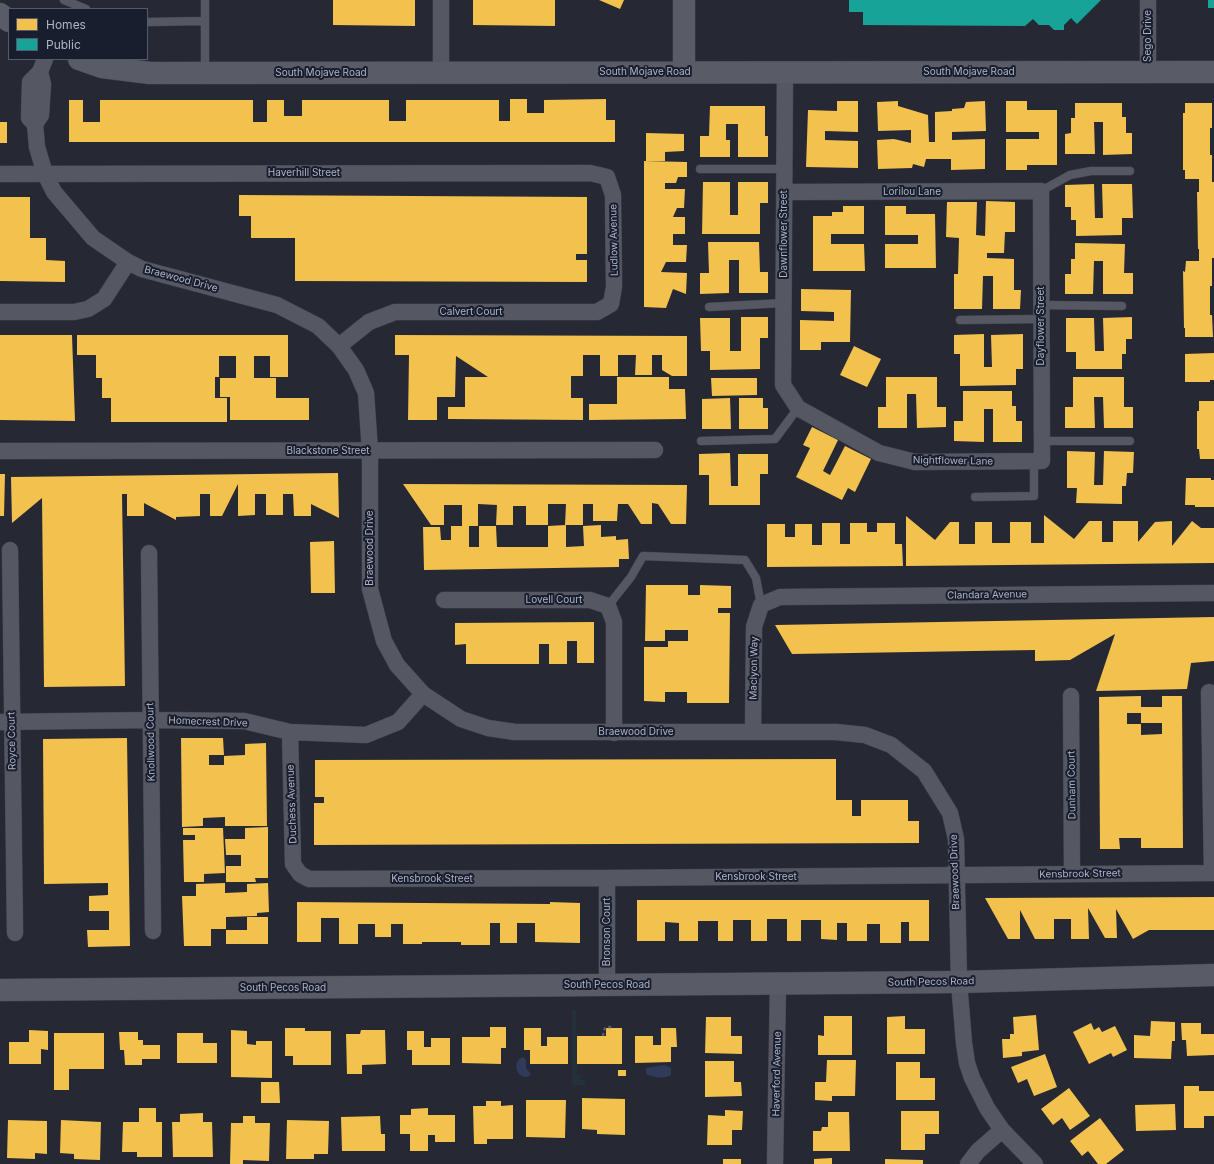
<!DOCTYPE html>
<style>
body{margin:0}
#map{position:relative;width:1214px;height:1164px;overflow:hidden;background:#262933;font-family:Inter,sans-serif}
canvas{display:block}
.legend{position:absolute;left:8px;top:8px;width:140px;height:52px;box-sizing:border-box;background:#191e2e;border:1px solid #555a6b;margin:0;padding:5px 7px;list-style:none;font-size:12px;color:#aeb3c6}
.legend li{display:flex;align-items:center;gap:8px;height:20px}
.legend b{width:20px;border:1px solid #555a6b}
</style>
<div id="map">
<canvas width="1214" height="1164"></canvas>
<ul class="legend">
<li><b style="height:11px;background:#f2c14e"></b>Homes</li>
<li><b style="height:11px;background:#17a398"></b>Public</li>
</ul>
</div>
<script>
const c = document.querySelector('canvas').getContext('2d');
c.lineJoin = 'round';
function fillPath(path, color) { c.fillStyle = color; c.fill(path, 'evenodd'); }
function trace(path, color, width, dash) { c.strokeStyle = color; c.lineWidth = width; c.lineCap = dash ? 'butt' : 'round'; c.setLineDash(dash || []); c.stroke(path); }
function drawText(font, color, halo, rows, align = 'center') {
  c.font = font + ' Inter,sans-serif'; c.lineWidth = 4; c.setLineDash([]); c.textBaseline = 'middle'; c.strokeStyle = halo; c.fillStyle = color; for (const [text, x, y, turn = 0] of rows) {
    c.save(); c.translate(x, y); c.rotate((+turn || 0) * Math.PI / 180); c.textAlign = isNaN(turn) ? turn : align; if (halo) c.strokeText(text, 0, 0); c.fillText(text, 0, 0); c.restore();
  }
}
const green = new Path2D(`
 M572 1010H576L577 1074H580V1080H585V1085H572Z`);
const water = new Path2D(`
 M523 1057 526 1060V1068L531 1074 528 1077C514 1078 513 1060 523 1057Z
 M664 1065 671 1068V1075C664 1079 654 1078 646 1074V1068Z`);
const homes = new Path2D(`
 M333 0H415V26L333 25Z
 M473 0H555V26L473 25Z
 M599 0H624L620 9Z
 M510 99H527V113H544V100L606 99V120H615V142H69V100H83V122H100V100H253V122H267V100H284V116H302V100H389V121H406V100H499V121H510Z
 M837 101H858V132L825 131V140L858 141V168L806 167 808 110 837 111Z
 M898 101V106L928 115 929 142H935V112L952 111V109L964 108 966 102 985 101 986 131 952 132V140L985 139V169L951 170V159H926L924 167 913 164 912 168 878 169 877 140 894 139 911 143V130L878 131 877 102Z
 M1006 101H1027V110H1057V165H1027V170H1006V139H1039V132H1006Z
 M1075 103H1122V117H1126V133H1132V154L1103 155V122H1094L1095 154H1065V134L1071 133V118H1075Z
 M1185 103H1212V128H1210V155H1212V182H1214V258H1212V286H1210V315H1212L1213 337H1185V328H1184L1183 271 1185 272 1186 261H1199V249H1198L1197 192H1199V179H1185V170H1183V113H1185Z
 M710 106H765V136H768V157H738V124H726V140H730V157H700V136H709Z
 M0 122H7V143H0Z
 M646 133 684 134V151L665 152V161H646Z
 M644 161 687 162V177H678L676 183H665V189H685L684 208H677L673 217H685V234H673V245H687L686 262H666L661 272 687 273 686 294 673 289 666 308 644 307Z
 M703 182H730V215H738V182H768V203H760V234H702Z
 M1094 184 1095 218H1103L1102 184H1132L1133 218H1122V235L1076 236V220H1071V207H1065V185Z
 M239 195 587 197V254H576V260H587V282L295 281V238H251V216H239Z
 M0 197H30V238H46V260L65 261V282L0 281Z
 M986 201 1015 202V232H1005L1004 253H987V258L1014 259V290H1021L1020 309H993V276H983L982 309H954V274H958L959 238 946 237 947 202H977L976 235 985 236Z
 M843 206H864V234H831V244H864L865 271H813V216H832V212H843Z
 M885 206H906V214H935L936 268H885V244H918V235H885Z
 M708 242H759L760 272H768V293H739V260H729V293L700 294V273H709Z
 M1075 243 1125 244 1124 273H1133V294H1103V261H1094L1093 294H1065V274H1071V259H1075Z
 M801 289 851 290 850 342H821V350H800V320L834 321V312L801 311Z
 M741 317H768V338H760V369L710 370V351H701L700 318H730V351H741Z
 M1132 317V339H1126V354H1122V369H1076V352H1066V318H1094L1095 351H1104L1103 318Z
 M984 334V367H992L991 335 1023 334V369H1016V385L960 386V354H954V335Z
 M0 335H72L75 421 0 420Z
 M77 335H288V377H270V356H254V378H276V398H309V420H230V397H220V378H236V356H219V377H215V398H227V422H111V398H102V378H96V355H77Z
 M395 335 687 336V376H672L662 370V355H652V375H635L636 355H618V376H600V355H583V376H571V398H583V420L448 419V407H465V377H488L456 356 455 397H437V420H408L409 355H395Z
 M854 346 881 359 867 387 840 375Z
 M1214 353V380H1210V382H1185V354Z
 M617 377H669V389H685L686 419 589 420V404H617Z
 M886 377H937V407H946V427L917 428 916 394H907V428H878V407H886Z
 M1073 377H1124V407H1133V428H1104L1103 397H1094L1095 428H1065V407H1073Z
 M711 378H757V395L712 396Z
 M963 391H1012V406H1016V421H1022V442H993V409H984V442L954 441V421H963Z
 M730 398 731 429H702V399Z
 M739 398H763V408H768V429H739Z
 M1199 401H1214V459H1200L1199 449H1197V411H1199Z
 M812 427 838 440 823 471 830 475 845 446 871 459 855 492 848 488 842 500 796 477 810 448 803 445Z
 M1067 451 1095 452 1094 485H1103L1104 451 1134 452 1133 473H1127L1126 486H1122V504L1076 503 1077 488H1067Z
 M730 453 731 486H738V454H768V474H760V505H709V475H699V454Z
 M338 473 339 518 311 504V516H294L293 494H283V515H266V494H255V515L238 516V484L222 516H210V494H200V516L176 517V520L144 503V516H127V494H122L125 686 44 687 42 498 12 523 11 477Z
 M0 474H5L4 516H0Z
 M1186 478H1211V480H1214V507H1195V505H1185Z
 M403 484 687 485 686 524H671L658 504 652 503V524H641L628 504H618L617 521H593V504H583V525H565L566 504H548V525H526V506H513V525H496L497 505 478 504V526H462V505H444V525H431Z
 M1044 515 1074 539 1089 521H1102V542H1113V521H1138V542L1155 522 1172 521V546L1192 521 1201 528H1214V563L906 566V516L935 540 950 522H959V544H975V522H992V543H1010V522H1031V543H1044Z
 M822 523H840V544H850V523H867V532H877V523H895V544H902L903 566 767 567V524H785V537H795V524H812V545H822Z
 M566 525V547L584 546 583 526 601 525V537L616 536V540L628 539 629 559H619V567L424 570 423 527H440L441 540H451V526H469V547H479V526H496L497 547H548V526Z
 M334 541 335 593H311L310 542Z
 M646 585H688V595H700V585L731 586V608H718V613H730L729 703H687V692H665V702L644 701V647H668V641H688V630H665V641H645Z
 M1214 617V661L1191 663 1187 689 1096 691 1115 634 1070 660 1035 661V650L792 654 775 625Z
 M594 622V663H577V641H567V664H549V644H539V664H466V644L455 645V623Z
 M1141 696V707H1162V696H1182L1183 848H1141V838H1119L1120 849H1100L1099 697ZM1127 713H1141V723H1162V734L1141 735V724H1127Z
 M127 738 130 946 88 947 87 930H109V911H89V896L108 895V883L44 884 43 739Z
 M181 738H223L224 755H209V765H224V756L245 755V744L266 743 267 826H225V817L203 818V826L182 827Z
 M836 759V800H852V816H861V800H908V821H919V843L314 845V803H324V797H315V760Z
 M268 827V878H255L256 882H226V866H241V855H226L225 839H245V828Z
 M183 828H223L225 873 204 874V882H184L183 840H195V835H183Z
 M225 883V893L247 892V884L268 883 269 912 257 913V916L226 917V929H211V946H184L182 896H196V884Z
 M1214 897V930H1149L1133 939 1116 909 1117 938H1105L1088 908 1089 939H1071V919H1054V939H1035L1020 910V939H1008L985 898Z
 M637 900H929V941H909V922H901V943H880V924H867V941H847V923H837V940L821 939V920H801V941H787V919H767V941H751V920H733V941H718V921H698V941H679V923L665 922V941H637Z
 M297 902 550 904V902L580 903V943L535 942V923H517V943H500V923H490V945H461V942H422V944H403V924H391V937H375V924H358V944H339V918H321V942H297Z
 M247 917H268V944H226V930H247Z
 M1036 1015 1039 1050 1022 1052V1056L1003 1058 1002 1039H1010V1034H1014L1013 1017Z
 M824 1016H852V1055H818V1035L824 1036Z
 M905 1016V1029H925V1054H887V1017Z
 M706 1017H731V1036H742V1054L705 1053Z
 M1151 1021 1175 1022V1041H1172L1171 1059 1134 1058V1035L1150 1036Z
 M1091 1023 1094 1030 1099 1027 1102 1032 1115 1026 1127 1050 1113 1057 1111 1053 1089 1064 1073 1032Z
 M1181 1023H1201V1034H1214V1055L1187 1056 1186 1040H1182Z
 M490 1027H506V1048H501V1064L462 1063V1037H490Z
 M285 1028H305V1031H331V1065H293V1056H285Z
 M524 1028H541V1046H547V1037H568V1064H530V1050H524Z
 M606 1028H622V1064H577V1036H606Z
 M661 1028H676L677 1047H671V1062L635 1063V1036H653V1045H661Z
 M29 1030 48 1031V1050L41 1049V1064H9V1042H29Z
 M231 1030 247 1031V1044L256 1045V1041H272V1078L231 1077Z
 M361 1030H385L386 1064 362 1065V1074H347L346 1034H360Z
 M407 1031H424V1047H431V1038H450V1065H412V1050H407Z
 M119 1032H138V1040H143V1045H160V1059H142V1065H125L124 1050H120Z
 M54 1033H104V1069H69V1090H54Z
 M177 1033H203V1043H217V1063H177Z
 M1045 1054 1057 1087 1034 1096 1027 1079 1018 1083 1011 1067Z
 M827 1060H856L855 1096H832V1101L815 1100V1082H826Z
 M705 1061H734V1082H741L742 1096 705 1097Z
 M896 1062H920V1078H935V1100H896Z
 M618 1070H626V1076H618Z
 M261 1082H279L280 1103H261Z
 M1184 1086H1199V1091H1214V1116H1204V1128H1184Z
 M1069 1088 1090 1116 1070 1130 1062 1118 1053 1125 1041 1109Z
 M582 1098 625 1099V1135L597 1134V1130L582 1129Z
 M526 1100H566L565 1138 526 1137Z
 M486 1101H501V1106L513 1105V1139H487V1144H474L473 1106H486Z
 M1175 1104 1176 1130 1136 1131 1135 1105Z
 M139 1108H156V1122H162V1157H137V1152H122L123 1122H139Z
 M428 1108V1115H455V1142H435V1135H428V1151H410V1134H400V1115H411V1109Z
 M725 1110 743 1111 742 1130H732V1145H707L708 1115 725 1116Z
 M901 1111H939V1134H925V1150H901Z
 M828 1112H849L850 1151H813V1131H821L822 1127H828Z
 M203 1113V1122H212L213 1157H173L172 1122H180V1114Z
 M243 1116H255V1123H270L269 1161 243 1160V1164H230L231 1123H243Z
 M380 1116 381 1134H385V1151H342L341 1117Z
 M1100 1118 1124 1150 1106 1164H1098L1088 1151 1082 1156 1070 1141Z
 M8 1120 47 1121V1154L35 1153V1159L7 1158Z
 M61 1120 101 1122 100 1160 74 1159V1154L60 1153Z
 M287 1120 329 1121 328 1154H314V1159H286Z
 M832 1158V1164H814V1159Z
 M723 1159H741V1164H723Z
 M885 1159 923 1160V1164H885Z`);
const public = new Path2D(`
 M849 0H1101L1077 24 1071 18 1064 25V30H1054L1049 25H1039L1033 19 1025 26 863 25V12H849Z
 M1208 0H1214V8H1208Z`);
const path = new Path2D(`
 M603 1036 604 1030 606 1027H614`);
const lane = new Path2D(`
 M64 0 86 9
 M205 0V72
 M147 22 205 21
 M700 169H784
 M1041 191 1070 175 1091 171H1130
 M1041 305 1122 306
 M709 307 783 303
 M960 320 1041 319
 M701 441 775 439 798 408
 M1042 441H1130
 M975 497 1034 496V461
 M608 606 631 577 643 556 745 560 756 578 761 605`);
const street = new Path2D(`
 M441 0V73
 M1148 0V72
 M45 59 40 72 30 82 29 118 35 124 37 147 45 174 54 192 93 238 128 262 142 269 277 305 318 326 339 346 356 370 366 393 370 451V589L384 641 397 665 423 694 461 719 488 728 515 732H836L865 735 891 745 924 771 950 813 956 839 959 982 964 1043 967 1063 972 1078 987 1108 1002 1130 1035 1164
 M35 124 41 115 43 84 40 72
 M0 174 590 173 607 177 613 195 614 287 611 304 597 312H395L369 322 339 346
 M784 192 1041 191 1042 461 915 462 879 453 798 408 783 385 785 72
 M0 312H74L88 309 104 299 128 262
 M0 451 655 450
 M10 550 15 933
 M149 553 153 931
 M444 600H590L608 606 614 622V733
 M1209 692 1212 873
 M1071 696 1072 874
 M0 722 151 720 244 721 290 732 366 735 398 722 423 694
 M290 732 293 864 300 874 309 879 607 878 1214 873
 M753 732 754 627 761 605 780 597 1214 593
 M607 985V878
 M775 1164 778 984
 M968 1164 978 1151 1002 1130`);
const secondary = new Path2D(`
 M0 14 9 21
 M79 59 102 67 150 73 1214 72
 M684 72V0
 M0 990 959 982 1214 975`);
const streetNames = [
 ["Sego Drive",1148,36,-90],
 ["South Mojave Road",645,72],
 ["South Mojave Road",969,72],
 ["South Mojave Road",321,73],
 ["Haverhill Street",304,173],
 ["Lorilou Lane",912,192],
 ["Dawnflower Street",784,234,-90],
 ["Ludlow Avenue",614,240,-91],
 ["Braewood Drive",181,279,15],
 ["Calvert Court",471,312],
 ["Dayflower Street",1041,326,-90],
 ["Blackstone Street",328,451],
 ["Nightflower Lane",953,461,1],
 ["Braewood Drive",370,548,-90],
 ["Clandara Avenue",987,595,-1],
 ["Lovell Court",554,600],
 ["Maclyon Way",754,668,-89],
 ["Homecrest Drive",208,722,2],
 ["Braewood Drive",636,732],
 ["Royce Court",12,741,-91],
 ["Knollwood Court",151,742,-91],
 ["Dunham Court",1072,785,-91],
 ["Duchess Avenue",292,804,-92],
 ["Braewood Drive",955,872,-92],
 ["Kensbrook Street",1080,874,-1],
 ["Kensbrook Street",756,877],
 ["Kensbrook Street",432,879],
 ["Bronson Court",607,932,-90],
 ["South Pecos Road",931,982,-1],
 ["South Pecos Road",607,985],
 ["South Pecos Road",283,988],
 ["Haverford Avenue",777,1074,-89]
];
fillPath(green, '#23323a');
fillPath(water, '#303a5b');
fillPath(homes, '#f2c14e');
fillPath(public, '#17a398');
trace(lane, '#42444c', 9);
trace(street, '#42444c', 17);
trace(secondary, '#42444c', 23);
trace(path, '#575b64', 2.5, [3, 3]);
trace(lane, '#555862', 8);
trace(street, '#555862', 16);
trace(secondary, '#595c67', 22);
drawText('10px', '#aeb3c6', '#191e2e', streetNames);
</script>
